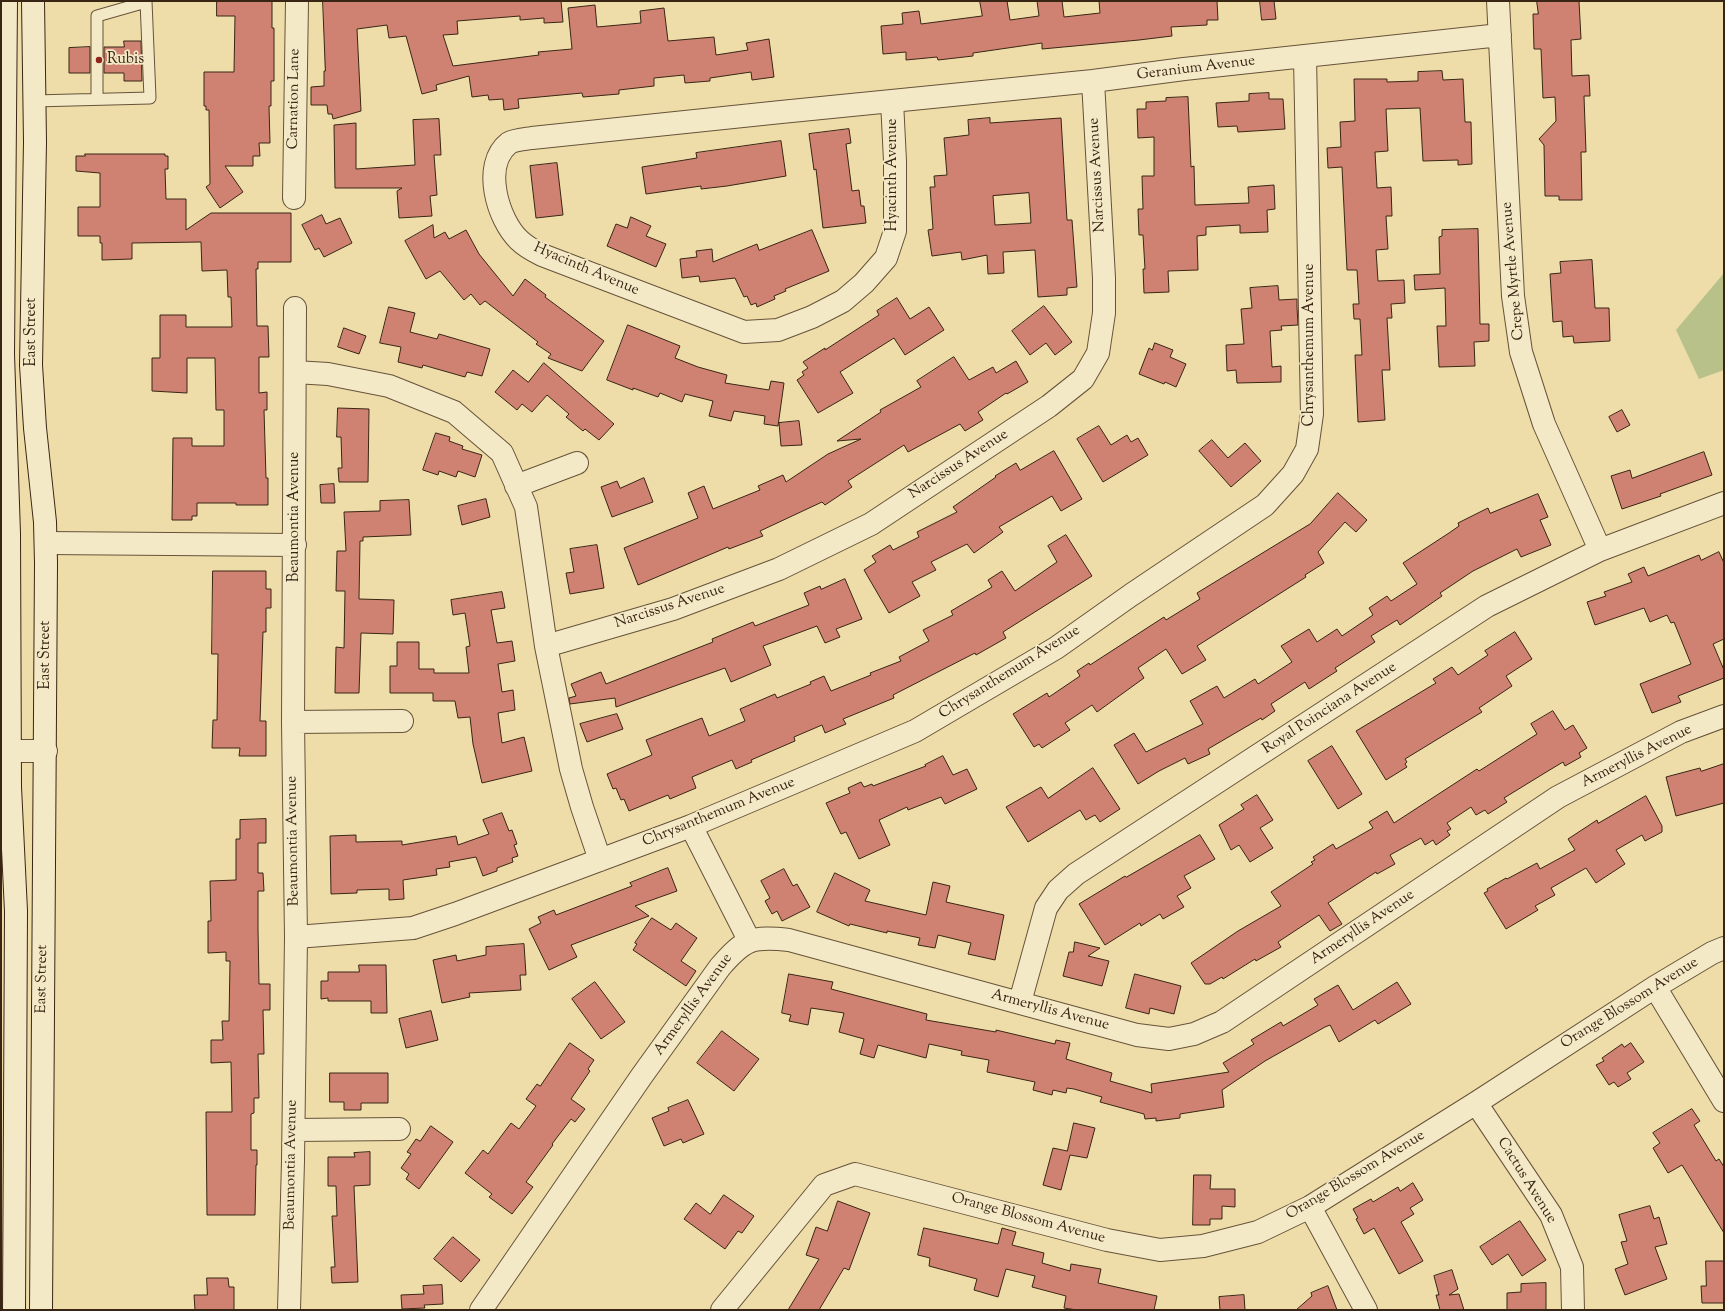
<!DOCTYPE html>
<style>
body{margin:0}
#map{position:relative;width:1725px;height:1311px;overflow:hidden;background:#eedda9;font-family:"Sorts Mill Goudy",serif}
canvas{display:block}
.frame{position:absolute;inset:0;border:2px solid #392514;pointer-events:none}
</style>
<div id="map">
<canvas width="1725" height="1311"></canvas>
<div class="frame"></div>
</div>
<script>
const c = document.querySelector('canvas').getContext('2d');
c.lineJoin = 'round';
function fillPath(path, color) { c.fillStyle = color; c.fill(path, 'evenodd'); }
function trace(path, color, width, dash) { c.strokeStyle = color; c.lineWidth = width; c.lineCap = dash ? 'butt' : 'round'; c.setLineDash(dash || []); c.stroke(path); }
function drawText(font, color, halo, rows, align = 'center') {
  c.font = font + ' "Sorts Mill Goudy",serif'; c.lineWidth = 3.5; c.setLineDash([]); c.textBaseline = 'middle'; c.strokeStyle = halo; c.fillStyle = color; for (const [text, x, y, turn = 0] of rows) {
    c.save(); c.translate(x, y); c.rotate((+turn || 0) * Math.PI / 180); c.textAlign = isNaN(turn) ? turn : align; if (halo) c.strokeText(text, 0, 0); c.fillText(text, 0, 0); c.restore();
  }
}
const green = new Path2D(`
 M1724 273V370L1699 379 1676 330Z`);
const building = new Path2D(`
 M217 1H272V28H274V81H271V106H269L270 143H259L260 156H253V166H225L243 192 220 208 206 187 210 184 209 110H206V106H204V72H234L235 16H217Z
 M323 1H561L563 22 544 23V18L520 20V16L457 21 458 34 443 35 453 66 539 55 538 52 572 49 568 8 595 5 597 27 641 23 640 11 664 8 668 41 714 37 716 55 748 50 746 43 769 39 774 77 752 80 751 72 710 78V81L685 83 684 75 654 78V86L619 90V94L583 97 582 93 518 99 519 108 504 110 503 99 489 100 488 95 472 97 469 76 436 85 437 90 422 94 406 36 389 38 387 25 357 29 361 111 333 119 332 114H328L327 105H311V87L324 86V71H325Z
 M980 1H1007L1010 20 1039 16 1037 1H1062L1064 17 1100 13 1099 1H1217L1218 20H1207V25L1171 27 1172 36 1139 40 1042 49V43L973 53V56L938 60 937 57 906 60V52L883 54 881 26 903 24 902 13 919 11 921 24 982 16Z
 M1260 1H1274L1276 19 1262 20Z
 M1537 1H1579L1581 39 1571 40 1572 76 1589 75 1590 96H1584L1586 152H1581L1582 200H1559V196H1545L1544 145 1539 139 1556 121 1555 97 1543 98 1541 49H1534L1533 14H1538Z
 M124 41H141L142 81H124V73H104V47H124Z
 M90 47V73H69V48Z
 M1442 71 1443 80 1463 79 1465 122H1471L1472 164 1458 165V160L1423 161 1420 108 1386 109 1388 151 1375 152 1377 188 1391 187 1392 216H1386L1388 249 1376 250 1378 281 1404 280 1405 303 1391 304 1392 318H1387L1390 370H1382L1385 420 1358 422 1355 355H1362L1360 319H1354L1353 304H1359L1357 270H1347L1342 167 1328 168 1327 148 1341 147 1340 122 1355 121 1354 79H1387V82L1418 81V72Z
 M1269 93V99H1283L1285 129 1238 132 1237 126 1218 127 1216 103 1249 101V94Z
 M1188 97 1191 167 1194 166 1195 205 1249 203 1248 187 1274 185 1275 209 1267 210 1268 232 1240 233V225L1206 227V235L1197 236 1198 270 1168 271 1169 292 1144 293 1143 269H1145L1143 235H1139L1138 209H1143L1142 176H1154V137L1138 138 1137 109H1146V102L1166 101V98Z
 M990 118V123L1061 118 1067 220H1072L1077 287 1067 288V295L1038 297 1035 250 1003 252 1004 273 988 274 987 255 962 260 961 252 932 256 928 230 933 229 930 187H935L934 176 947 175 944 138 969 135 968 120ZM1029 193 1031 223 995 225 993 196Z
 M439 119 441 155H434L437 195 430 196 432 216 399 218 397 191 402 188H335L334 125 356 123V169L415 165 413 120Z
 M849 129 851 143 846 144 852 191 859 190 861 206H864L866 223 823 228 816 169 814 170 809 134Z
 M781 141 786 176 727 186 701 189V186L646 194 642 167 697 158 696 153Z
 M85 154H165V156H168V169H165L166 199H186V230L211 213H291V262H258V269H256L257 326H268L269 357H259V393L267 392V410H264L266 478H268V505H236V503H197V516H192V520H172L173 438H192V446H224V410H216L215 358H187V393L152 391V358H160V315H186V327H232L231 297H228L227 270 202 271 201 242 132 243V259L102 260V243H100V236H78V207H100V173L76 171V156H85Z
 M557 163 563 215 536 218 530 166Z
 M322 215 326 224 340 218 352 243 324 257 319 248 315 250 302 225Z
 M631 217 651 226 646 236 666 244 656 267 607 246 616 224 627 228Z
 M433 225 434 238 445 232 449 239 466 230 479 254 513 296 525 279 546 295 545 297 604 341 582 371 548 358 551 354 536 344 538 342 485 301 480 305 471 294 464 300 440 271 426 279 405 241Z
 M1478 229 1480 324H1489V341L1474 342 1475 366 1439 367 1437 326H1446L1445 288 1415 290 1414 275 1440 274 1439 237 1442 236V230Z
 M812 230 829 271 785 289 786 291 774 296 775 299 757 307 756 303 751 305 747 296 744 297 735 278 700 282 699 276 682 278 680 259 697 257 696 251 712 249 713 262 757 244 759 250Z
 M1592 260 1595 308H1609L1610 341 1574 343 1573 336 1563 337 1562 321 1553 322 1550 274 1561 273 1560 262Z
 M1278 286 1279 300 1297 299V307L1298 325 1281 326 1282 330 1270 331 1272 367 1281 366V382L1237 383 1236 370 1227 371 1226 345 1244 344 1241 309 1252 308 1250 288Z
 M897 298 910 319 929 307 944 330 905 355 894 338 840 372 853 393 818 413 797 380 804 375 802 372 808 368 803 362 825 348V350L879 315 877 311Z
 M1044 306 1072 342 1055 355 1046 343 1030 355 1012 331Z
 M389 307 415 313 410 332 437 339 439 334 490 349 482 376 467 372 465 377 423 365 422 368 398 362 401 347 380 343Z
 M628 325 680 346 675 358 698 367 727 375 725 383 769 390 771 381 784 383 778 426 764 424 765 416 734 411 731 421 709 416 713 401 685 394 682 402 660 393 658 397 633 388V390L607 380Z
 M344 328 366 336 359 354 338 347Z
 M1155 343 1173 350 1170 357 1186 364 1176 387 1165 382 1164 384 1139 374 1149 348 1152 350Z
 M954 357 969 380 993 367 996 373 1016 361 1028 382 1007 394 1006 393 978 412 983 420 965 431 960 424 908 452 904 445 848 481 852 487 825 505 822 502 760 531 763 536 729 549 728 547 638 585 624 548 698 518 688 493 704 486 713 509 760 490 758 486 783 475 786 482 828 454 861 439 837 441 881 412 880 410 921 387 917 381Z
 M544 363 614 424 599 440 585 429 583 431 566 417 569 414 547 395 532 412 522 404 517 410 495 392 513 370 528 382Z
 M338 408 369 409 368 482H339L338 468H342L341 437H337Z
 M1622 410 1630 425 1617 432 1609 417Z
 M799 421 802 445 781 446 779 423Z
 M1099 426 1111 445 1127 435 1131 442 1138 438 1148 455 1103 482 1077 439Z
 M436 433 450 437 449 441 463 446 462 449 482 455 475 477 458 471 456 477 439 471 438 475 423 470Z
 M1212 440 1228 458 1245 443 1261 461 1231 487 1199 451Z
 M1054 451 1082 499 1061 511 1052 496 999 527 1003 532 974 553 967 544 931 562 936 570 912 582 920 596 889 613 864 570 876 562 872 556 890 545 893 550 919 537 917 532 957 512 953 507 996 477 995 476 1016 463 1020 470Z
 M1704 452 1712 475 1660 494 1661 496 1622 509 1611 476 1630 470 1632 478Z
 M644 478 653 502 612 517 601 487 617 481 620 488Z
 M334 484 335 503H321L320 485Z
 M1338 493 1367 520 1356 532 1345 522 1318 552 1324 563 1305 575 1306 577 1197 646 1206 660 1182 674 1166 649 1138 668 1144 678 1097 712 1092 705 1065 723 1070 730 1042 748 1039 744 1034 747 1013 714 1047 693 1049 697 1080 676 1077 671 1089 663 1090 665 1164 617 1166 620 1200 599 1197 593 1310 524Z
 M1538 494 1548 517 1540 520 1551 545 1521 557 1517 549 1473 571 1440 593 1442 596 1400 625 1397 620 1371 636 1375 642 1335 668 1337 671 1309 689 1305 682 1271 704 1275 711 1262 720 1261 718 1208 749 1210 754 1188 764 1185 758 1159 771 1138 784 1114 745 1134 733 1146 752 1203 724 1190 701 1217 686 1224 698 1255 679 1258 684 1292 662 1281 646 1309 629 1317 642 1337 629 1342 636 1373 615 1369 608 1387 596 1391 601 1417 584 1403 563 1449 533 1459 526 1458 523 1488 508 1490 513Z
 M486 499 490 517 462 525 458 506Z
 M409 500 411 535 363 537V541H360L359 599 394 600 393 634 361 633 359 693H335L336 647 344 648 345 591H336L337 551H346L344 512 380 511V501Z
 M1066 535 1092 576 1003 632 1006 638 976 655 975 653 893 695 894 698 843 719 846 724 825 733 822 725 794 737 795 741 751 760 752 762 736 769 732 760 692 777 696 788 670 799 668 795 629 811 624 799 621 800 616 788 613 789 607 774 652 755 646 740 702 718 709 736 745 721 740 709 775 694 777 698 811 684 810 682 824 676 831 691 871 675 870 673 901 661 899 657 929 641 923 630 953 615 951 611 992 587 988 580 1002 571 1015 591 1057 562 1048 546Z
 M597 545 604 588 570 594 566 573 574 572 570 549Z
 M1719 552 1724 563V639L1713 644 1724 670V678L1678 696 1681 702 1652 713 1640 684 1691 664 1674 622 1671 623 1667 615 1650 622 1644 608 1595 625 1587 602 1606 596 1604 592 1632 582 1628 574 1644 567 1648 576 1699 555 1701 560Z
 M213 571H266V589H271V608H266V632H263L260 721H266V756H239L240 748H212L213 720H217L218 654H212Z
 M845 579 862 619 836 629 840 637 825 643 817 626 763 646 771 665 731 682 725 668 616 707 615 698 570 704 569 698 576 696 571 684 601 672 606 684 713 642 712 639 753 622 755 626 809 605 804 593 820 586 821 589Z
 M502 592 505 608 491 610 497 643 512 641 515 661 498 664 502 692 513 690 515 710 498 713 502 743 524 737 532 771 482 783 473 744 470 717 458 718 455 701H433V693H390V666H397V642H419V669H434V673H469L466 647 470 646 465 613 453 615 451 600Z
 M1515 632 1532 659 1506 676 1512 686 1479 708 1482 712 1405 759 1407 762 1405 764 1407 767 1386 780 1356 731 1436 683 1433 679 1452 667 1458 675 1488 655 1485 651Z
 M1553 711 1565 730 1573 725 1587 748 1579 753 1581 757 1565 766 1563 762 1548 771 1504 798 1507 802 1488 814 1485 810 1476 815 1471 807 1447 823 1451 829 1447 831 1450 835 1436 845 1433 840 1425 845 1421 838 1390 855 1395 864 1377 874 1376 872 1328 903 1342 924 1330 931 1319 915 1278 942 1281 947 1256 961 1255 959 1223 979 1222 977 1210 984H1205L1191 963 1238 931 1281 906 1271 892 1313 864 1311 862 1315 860 1313 857 1333 844 1336 849 1373 828 1369 822 1387 811 1394 823 1477 769 1479 771 1537 734 1531 724Z
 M617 714 623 729 587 742 580 724Z
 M1332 746 1362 794 1338 809 1308 761Z
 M943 756 953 775 967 769 977 789 945 804 941 797 908 810 907 807 879 820 890 845 859 859 846 832 841 834 826 803 850 793 848 788 861 782 864 787 872 784 873 786 926 766 925 765Z
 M1724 764V803L1676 816 1666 777 1700 768 1701 771Z
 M1093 768 1120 809 1100 822 1095 815 1086 820 1080 810 1028 842 1006 807 1041 787 1048 798Z
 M1257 795 1273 820 1260 828 1273 848 1250 862 1239 845 1231 850 1219 825 1244 809 1241 805Z
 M1646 796 1662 826V832L1645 841 1642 835 1616 850 1625 864 1596 883 1586 868 1551 888 1555 895 1535 906 1538 910 1506 929 1484 893 1488 891 1487 889 1506 878 1507 879 1537 863 1540 869 1575 850 1568 839 1597 820 1598 823Z
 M502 813 509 831 512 830 517 844 514 845 518 856 512 858 513 862 497 868V871L483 876 476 857 449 862 450 867 436 869 437 875 403 880 404 899 389 900V889L357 890V893L331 894 330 836 356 835V842L402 841V845L456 836 458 845 489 834 483 820Z
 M266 819V843H258V873H263L264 891H258V929L259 984H270V1010H263L264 1054H258L259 1098H254V1113L251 1114V1150H257V1165H256L255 1215H207L206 1112H232L231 1062 211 1063V1040H223L222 1021H229L230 961H226V952L208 953V921H211L210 881 236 880V839H240V820Z
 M1200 835 1215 859 1184 876 1191 888 1177 896 1184 907 1163 919 1160 914 1141 926 1140 923 1105 945 1079 904 1125 876 1126 877Z
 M668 868 677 891 635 906 649 916 571 945 577 957 549 970 529 929 541 923 538 917 554 910 556 915 632 886 630 883Z
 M784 869 793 886 797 884 810 907 782 921 777 911 772 914 765 901 770 898 761 881Z
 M835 873 870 890 865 901 926 915 933 882 950 886 946 902 1004 915 995 960 968 954 971 943 938 935 935 948 918 945 920 938 887 931V933L850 924 849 926 817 912Z
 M652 918 671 930 676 923 697 938 681 961 696 971 686 986 633 950 637 944 635 943Z
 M1075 942 1100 948 1088 956 1109 961 1102 986 1063 976 1069 952H1073Z
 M524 944 526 975H520L521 990 469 993 470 997 442 1003 433 960 456 955 457 961 486 955V947Z
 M359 965H386L387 1013H371V1001H328V998L321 999V981H328V972H359Z
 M789 974 833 982 831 989 927 1014 926 1020 996 1032V1030L1055 1044 1056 1040 1070 1043 1066 1059 1112 1073 1110 1081 1152 1093 1151 1084 1229 1072 1223 1063 1254 1044 1251 1040 1281 1022 1283 1026 1318 1005 1314 999 1338 985 1353 1010 1397 982 1411 1004 1378 1024 1375 1020 1339 1042 1330 1025 1325 1027 1265 1061 1222 1090 1224 1107 1180 1114V1118L1156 1121V1118L1145 1119 1144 1114 1100 1102 1102 1097 1074 1089 1067 1088 1066 1093 1053 1090 1052 1095 1033 1090 1035 1082 987 1072 989 1060 961 1055 962 1051 929 1044 926 1058 878 1045 874 1058 860 1054 864 1039 839 1032 844 1013 811 1008 808 1025 789 1021 791 1015 782 1013Z
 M1135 974 1181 986 1174 1014 1150 1008 1149 1014 1126 1008Z
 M595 982 625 1022 601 1039 572 999Z
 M431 1011 438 1040 406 1048 399 1019Z
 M722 1031 759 1059 734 1091 697 1063Z
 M570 1043 594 1060 588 1069 590 1071 571 1099 585 1109 575 1122 571 1119 552 1144 553 1145 526 1182 533 1187 512 1214 489 1197 492 1194 465 1173 483 1150 488 1154 511 1123 519 1129 536 1106 526 1099 537 1084 540 1086Z
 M1631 1043 1644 1062 1627 1073 1631 1079 1618 1087 1614 1082 1609 1085 1596 1065 1604 1061 1602 1058 1622 1044 1624 1047Z
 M330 1073H388V1103H361V1110H344V1102H330Z
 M688 1100 704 1134 683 1143 681 1139 664 1146 652 1118 669 1111 668 1108Z
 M1692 1109 1700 1121 1694 1125 1716 1161 1719 1159 1724 1167V1233L1682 1165 1668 1173 1653 1148 1660 1143 1653 1133Z
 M1074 1123 1095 1128 1087 1158 1070 1155 1061 1190 1043 1185 1053 1148 1067 1151Z
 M431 1126 453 1142 419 1189 406 1179 409 1174 401 1168 411 1154 407 1152 416 1139 420 1141Z
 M370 1152V1185L354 1186 358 1282 332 1283 331 1267H335L332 1216H337L336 1186H328V1157H355L354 1153Z
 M1194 1175H1211L1210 1189H1235V1207L1222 1206V1219H1210V1225H1193Z
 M1413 1183 1423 1200 1410 1208 1414 1214 1401 1222 1423 1261 1399 1274 1374 1228 1364 1234 1356 1219 1358 1218 1353 1209 1371 1199 1373 1202 1398 1187 1400 1191Z
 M724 1195 754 1216 742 1233 738 1231 725 1249 684 1219 696 1203 710 1214Z
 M838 1201 870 1213 849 1270 844 1268 819 1310H788L819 1259 806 1255 816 1227 827 1231Z
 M1650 1206 1654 1219 1659 1217 1667 1244 1655 1247 1667 1279 1625 1295 1615 1269 1628 1264 1621 1242 1627 1241 1619 1215Z
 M1520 1221 1546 1260 1522 1276 1508 1254 1492 1265 1480 1247Z
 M924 1228 998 1244 1002 1228 1016 1232 1012 1245 1044 1253 1042 1263 1070 1271 1071 1264 1101 1269 1098 1283 1157 1296 1154 1310H1077L1064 1308 1066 1296 1032 1287 1035 1276 1006 1269 998 1297 974 1290 977 1279 929 1266 930 1258 918 1255Z
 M453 1237 480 1260 461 1282 434 1259Z
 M1706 1261H1724V1303H1702L1701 1286H1706Z
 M1452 1270 1458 1289 1449 1295 1459 1294 1464 1310H1440L1436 1295H1439L1434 1276Z
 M207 1278H228L229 1287H234V1310H195L194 1295H207Z
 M1546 1283V1310H1507V1293L1521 1292V1284Z
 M442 1285 443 1304 424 1305 425 1308 402 1309 401 1295 424 1294 423 1286Z
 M1328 1286 1337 1310H1296L1312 1296 1311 1293Z
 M1244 1295 1245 1310H1220L1219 1297Z`);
const service = new Path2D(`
 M97 99V16L146 2
 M34 101 150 98 146 1`);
const minor = new Path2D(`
 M1498 1 1513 296 1521 352 1544 424 1600 550
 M892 101 895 161V231L886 258 864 283 843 301 812 317 778 330 744 332 542 255C534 251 525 246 519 240 498 220 481 165 509 143 514 140 526 139 532 138L781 112 1093 81 1184 69 1500 35
 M294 198 297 1
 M295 372 328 374 389 386 454 412 502 453 526 507 546 646 571 769 582 807 600 860
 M516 486 577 463
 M46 543 295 545
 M546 646 673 609 779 569 871 524 1049 406 1083 379 1098 353 1104 313V278L1093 81
 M293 722 402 721
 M1 751H46
 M691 826 749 940
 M296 937 413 928 455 914 691 826 915 731 1056 648 1131 595 1265 505 1293 474 1307 449 1312 414 1305 57
 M1655 987 1724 1101
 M1020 1002 1046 908 1058 890 1076 874 1487 606 1600 550 1724 503
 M1476 1103 1551 1215 1572 1267 1573 1310
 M294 1130 399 1129
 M1310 1207 1366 1310
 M289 1310 293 1161 296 937 293 722 295 308
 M481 1310 641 1077 720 967C744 939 752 936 789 940L1137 1035 1169 1039 1194 1034 1222 1022 1558 797 1681 732 1724 716
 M722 1310 824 1185 855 1174 1107 1240 1160 1250 1203 1246 1258 1232 1310 1207 1476 1103 1655 987 1712 953 1724 948`);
const secondary = new Path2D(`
 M6 1 3 354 9 534 10 787 16 911 14 1310
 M33 1 35 142 31 365 35 428 45 522 46 563 41 1310`);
const markers = [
 [99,60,4,"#8f2418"]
];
const poiNames = [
 ["Rubis",107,60]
];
const streetNames = [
 ["Geranium Avenue",1196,69,-7],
 ["Carnation Lane",295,99,-89],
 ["Hyacinth Avenue",893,175,-90],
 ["Narcissus Avenue",1098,175,-93],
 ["Hyacinth Avenue",586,270,23],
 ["Crepe Myrtle Avenue",1514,271,-95],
 ["East Street",32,332,-90],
 ["Chrysanthemum Avenue",1310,345,-90],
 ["Narcissus Avenue",959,465,-33],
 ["Beaumontia Avenue",295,517,-90],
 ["Narcissus Avenue",670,607,-18],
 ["East Street",46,655,-90],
 ["Chrysanthemum Avenue",1010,673,-32],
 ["Royal Poinciana Avenue",1330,709,-33],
 ["Armeryllis Avenue",1637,757,-27],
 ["Chrysanthemum Avenue",719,813,-22],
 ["Beaumontia Avenue",294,841,-91],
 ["Armeryllis Avenue",1363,928,-34],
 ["East Street",43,979,-89],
 ["Orange Blossom Avenue",1630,1004,-32],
 ["Armeryllis Avenue",694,1005,-54],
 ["Armeryllis Avenue",1050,1011,15],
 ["Beaumontia Avenue",292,1165,-89],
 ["Orange Blossom Avenue",1356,1176,-31],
 ["Cactus Avenue",1526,1181,58],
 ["Orange Blossom Avenue",1028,1219,15]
];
fillPath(green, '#b7c189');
fillPath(building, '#cf8272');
trace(building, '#392514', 1);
trace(service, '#665339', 13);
trace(minor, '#665339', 24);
trace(secondary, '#392514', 24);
trace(service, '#f4e9c7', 11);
trace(minor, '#f4e9c7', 22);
trace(secondary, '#f4e9c7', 22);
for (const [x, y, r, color] of markers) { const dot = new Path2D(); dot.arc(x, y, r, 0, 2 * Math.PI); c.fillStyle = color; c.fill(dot); trace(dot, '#f4e9c7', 1.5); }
drawText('15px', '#392514', '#f4e9c7', poiNames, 'left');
drawText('15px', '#392514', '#f4e9c7', streetNames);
</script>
